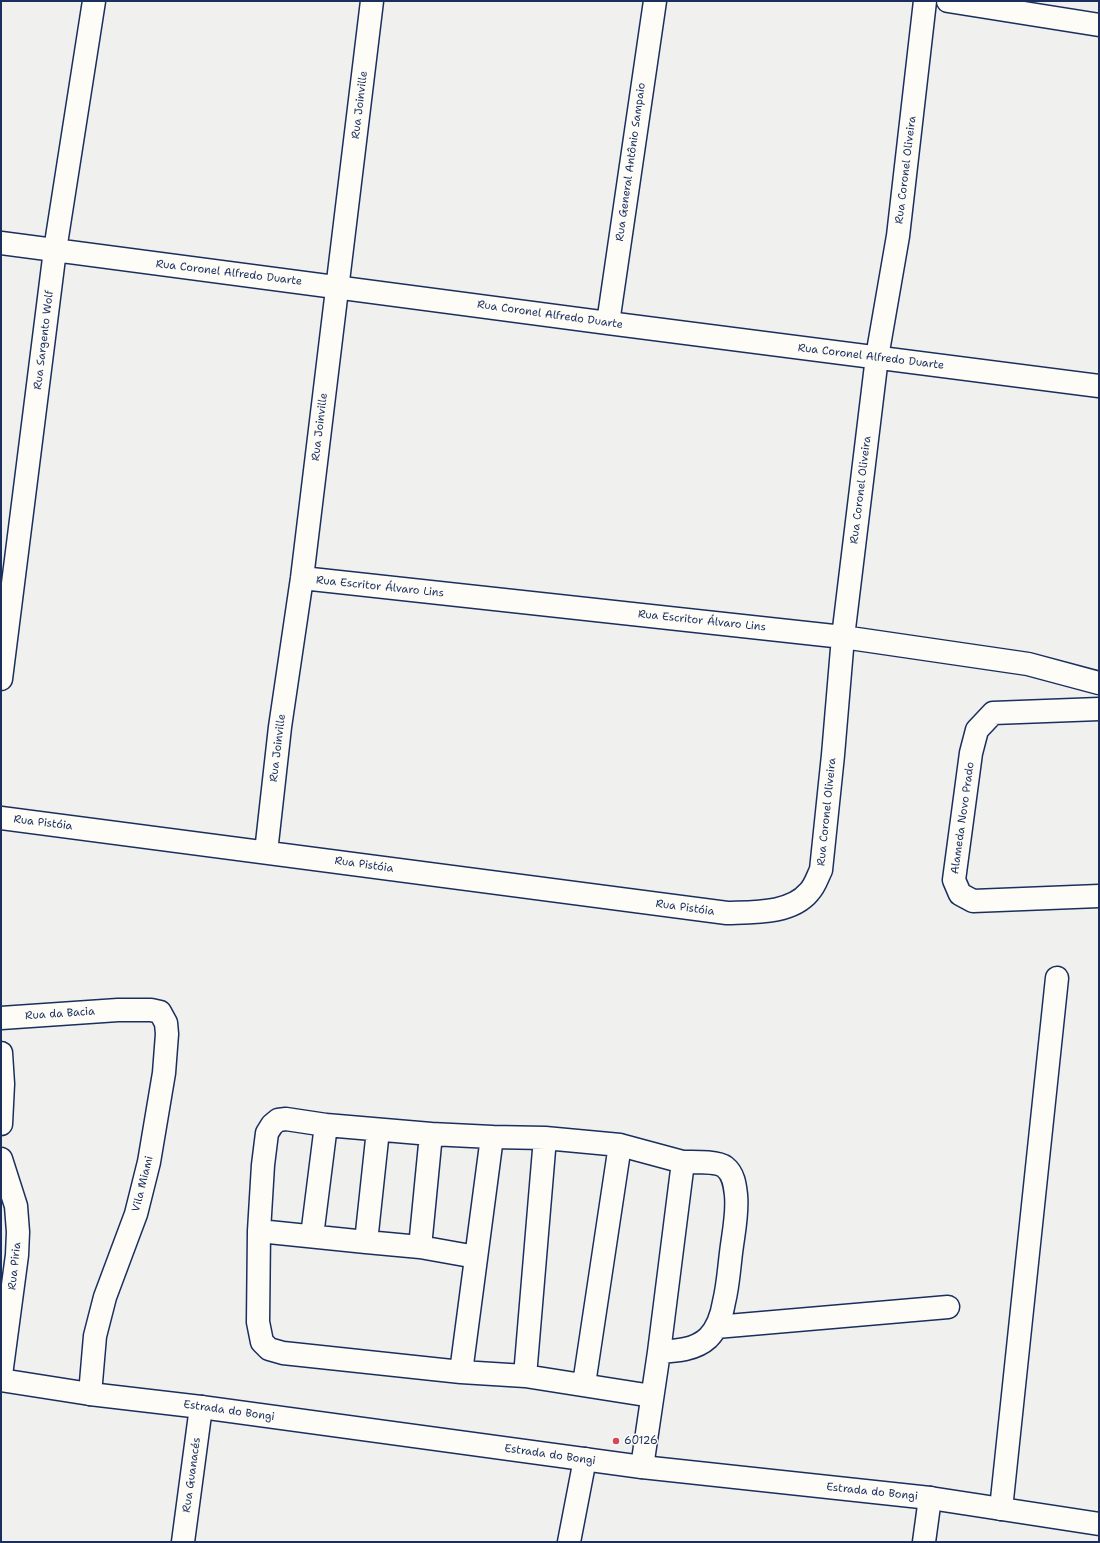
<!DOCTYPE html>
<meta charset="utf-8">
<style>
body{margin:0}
#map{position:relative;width:1100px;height:1543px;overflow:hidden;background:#f0f0ee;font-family:"Shantell Sans",sans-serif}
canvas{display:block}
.frame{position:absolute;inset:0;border:2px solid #1b2f5e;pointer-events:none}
</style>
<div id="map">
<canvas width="1100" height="1543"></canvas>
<div class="frame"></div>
</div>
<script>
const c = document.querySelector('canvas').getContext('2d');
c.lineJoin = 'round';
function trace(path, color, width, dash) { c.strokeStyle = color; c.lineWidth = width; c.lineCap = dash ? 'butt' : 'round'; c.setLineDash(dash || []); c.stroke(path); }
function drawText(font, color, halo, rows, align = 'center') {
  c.font = font + ' "Shantell Sans",sans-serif'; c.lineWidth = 3; c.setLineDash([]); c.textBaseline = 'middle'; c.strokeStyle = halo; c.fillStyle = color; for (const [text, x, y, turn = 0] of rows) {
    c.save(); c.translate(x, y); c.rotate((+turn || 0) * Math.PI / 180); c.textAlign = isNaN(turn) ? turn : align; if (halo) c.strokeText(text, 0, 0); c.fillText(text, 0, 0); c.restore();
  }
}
const minor = new Path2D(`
 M948 1 1099 25
 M1 243 608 323 1099 386
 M608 323 655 1
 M302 578 843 637 1028 664 1099 683
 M1 679 55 250 94 1
 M1099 709 993 713 977 730 971 753 954 880 960 894 973 901 1099 896
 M1 818 727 913C753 912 791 914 809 892 815 886 817 878 821 870L833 755 843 637 877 357 898 236 925 1
 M266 852 280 727 302 578 372 1
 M1 1018 118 1010H151L160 1012 166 1023 167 1034 164 1073 149 1162 136 1214 105 1297 95 1336 90 1394
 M1 1053 3 1084 1 1124
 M378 1130 366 1242 420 1247
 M431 1134 492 1137
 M545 1138 620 1145
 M1 1159 16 1206 18 1232 17 1255 1 1375
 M259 1231 366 1242
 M312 1236 326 1125
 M476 1257 420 1247 431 1134 326 1125 286 1119 278 1120 272 1125 267 1133 263 1165 259 1231 258 1322 262 1342 269 1349 283 1353 461 1372 525 1376
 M716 1327 948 1307
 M659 1352C676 1351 695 1350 708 1338 717 1329 722 1314 724 1302 728 1286 729 1269 731 1253 733 1235 738 1214 736 1195 735 1186 734 1174 725 1167 717 1161 694 1162 683 1162
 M461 1372 492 1137 545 1138 525 1376 652 1396
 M584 1384 620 1145 683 1162 659 1352 642 1467
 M1001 1509 1057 978
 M183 1542 201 1407
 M569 1542 585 1459
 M924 1542 930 1498`);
const major = new Path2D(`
 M1 1380 90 1394 201 1407 642 1467 930 1498 1099 1524`);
const markers = [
 [616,1441,4,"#d1495b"]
];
const streetNames = [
 ["Rua Joinville",360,105,-83],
 ["Rua General Antônio Sampaio",631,162,-82],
 ["Rua Coronel Oliveira",906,170,-83],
 ["Rua Coronel Alfredo Duarte",229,273,7],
 ["Rua Coronel Alfredo Duarte",550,315,8],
 ["Rua Sargento Wolf",44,340,-83],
 ["Rua Coronel Alfredo Duarte",871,357,7],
 ["Rua Joinville",320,427,-83],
 ["Rua Coronel Oliveira",861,490,-83],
 ["Rua Escritor Álvaro Lins",380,587,6],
 ["Rua Escritor Álvaro Lins",702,621,6],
 ["Rua Joinville",278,748,-83],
 ["Rua Coronel Oliveira",827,812,-84],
 ["Alameda Novo Prado",963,818,-82],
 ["Rua Pistóia",43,823,7],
 ["Rua Pistóia",364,865,8],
 ["Rua Pistóia",685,908,8],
 ["Rua da Bacia",60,1014,-4],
 ["Vila Miami",143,1184,-76],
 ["Rua Piria",15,1266,-84],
 ["Estrada do Bongi",229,1411,8],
 ["Estrada do Bongi",550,1455,8],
 ["Rua Guanacés",192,1475,-82],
 ["Estrada do Bongi",872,1492,6]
];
const poiNames = [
 ["60126",624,1441]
];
trace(minor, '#1b2f5e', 25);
trace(major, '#1b2f5e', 25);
trace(minor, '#fdfcf7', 22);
trace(major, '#fdfcf7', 22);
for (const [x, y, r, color] of markers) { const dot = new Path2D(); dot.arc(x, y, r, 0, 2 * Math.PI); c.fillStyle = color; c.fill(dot); trace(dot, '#fdfcf7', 1.5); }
drawText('11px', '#1b2f5e', '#fdfcf7', streetNames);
drawText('11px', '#1b2f5e', '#fdfcf7', poiNames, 'left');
</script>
